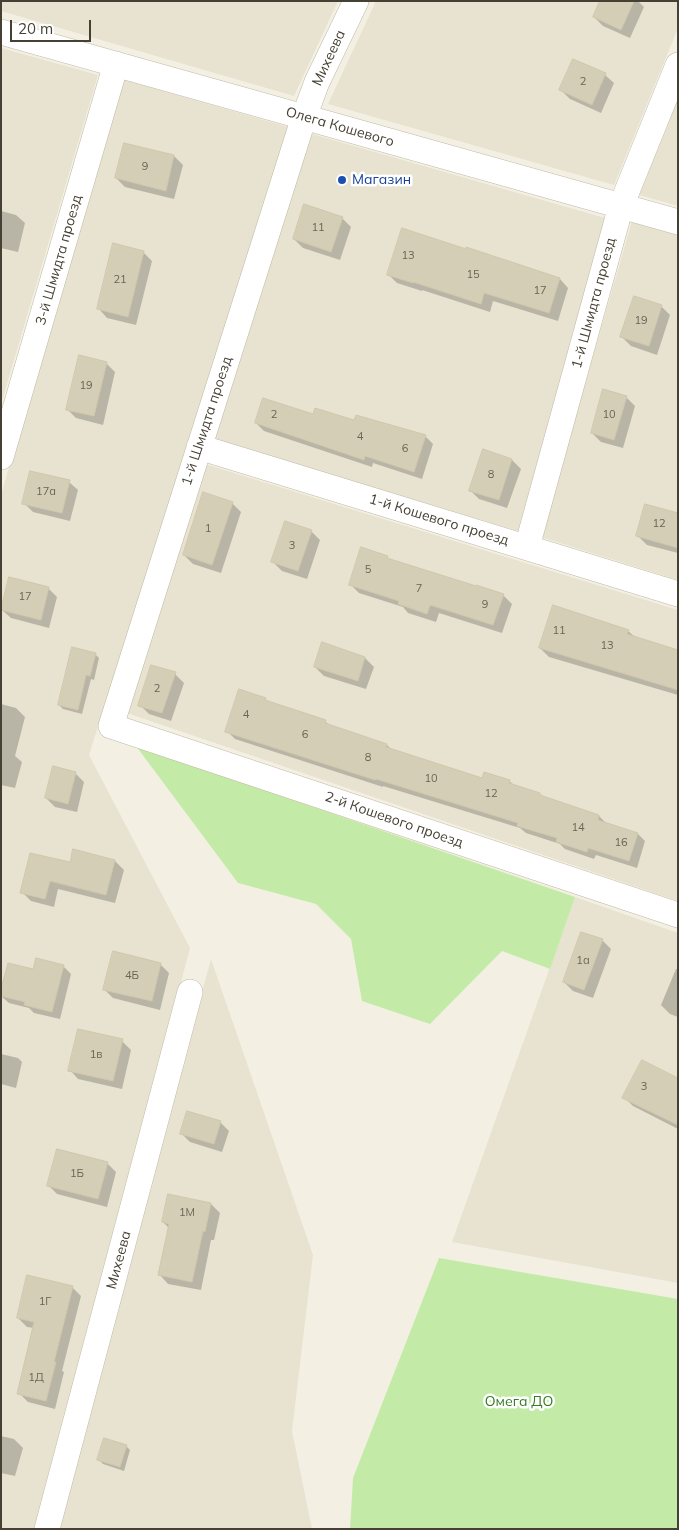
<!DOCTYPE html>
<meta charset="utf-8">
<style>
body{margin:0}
#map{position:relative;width:679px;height:1530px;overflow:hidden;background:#f3f0e3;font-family:Mulish,sans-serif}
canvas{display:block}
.frame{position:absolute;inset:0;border:2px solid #454033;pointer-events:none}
.scale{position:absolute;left:10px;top:20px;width:81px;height:22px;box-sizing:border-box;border:2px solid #454033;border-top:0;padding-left:6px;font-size:15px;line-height:18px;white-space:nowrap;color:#454033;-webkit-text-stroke:4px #fff;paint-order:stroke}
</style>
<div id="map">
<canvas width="679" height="1530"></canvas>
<div class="frame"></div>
<div class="scale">20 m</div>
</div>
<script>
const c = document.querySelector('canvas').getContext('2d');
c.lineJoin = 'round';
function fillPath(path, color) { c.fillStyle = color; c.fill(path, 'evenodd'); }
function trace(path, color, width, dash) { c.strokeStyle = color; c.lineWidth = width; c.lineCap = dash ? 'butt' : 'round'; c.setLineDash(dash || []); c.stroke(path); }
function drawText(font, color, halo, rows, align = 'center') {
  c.font = font + ' Mulish,sans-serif'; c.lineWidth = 5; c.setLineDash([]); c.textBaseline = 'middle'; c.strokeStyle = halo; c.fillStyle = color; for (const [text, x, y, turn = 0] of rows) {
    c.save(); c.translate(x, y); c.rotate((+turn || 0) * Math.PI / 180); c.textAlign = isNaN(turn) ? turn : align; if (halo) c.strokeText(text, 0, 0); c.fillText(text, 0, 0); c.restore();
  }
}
const residential = new Path2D(`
 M1 1H338L294 96 1 11Z
 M376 1H678V28L614 185 328 104Z
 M1 48 98 75 1 404Z
 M122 79 288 127 89 755 190 948 36 1529H1V495Z
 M678 99V206L639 195Z
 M312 134 605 218 518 531 213 439Z
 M632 221 678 234V580L541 537Z
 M205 464 678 610V901L127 713Z
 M575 897 678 933V1283L452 1242Z
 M211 959 313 1255 292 1431 312 1529H55Z`);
const green = new Path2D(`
 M136 746 575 897 550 969 502 951 430 1024 362 1001 351 939 316 904 238 883Z
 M439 1258 678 1299V1529H350L353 1478Z`);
const shadow = new Path2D(`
 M601 1H638L644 7 630 38 603 26 594 17Z
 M574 61 605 75 614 83 601 113 570 99 561 90Z
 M125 144 174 156 183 165 174 199 125 187 116 178Z
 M1 211 16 215 25 223 18 252 1 248Z
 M342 218 351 227 340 260 303 248 294 239Z
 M143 252 152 261 136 325 107 318 99 309Z
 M388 274 560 279 568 288 558 321 493 301 490 312 422 290V291L397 283Z
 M661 306 670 315 657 355 631 346 622 337Z
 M106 363 115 372 103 425 76 418 67 409Z
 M626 397 635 406 623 448 601 442 592 433Z
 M314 415 425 436 433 444 422 479 373 463 372 467 264 431 256 423Z
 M512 460 521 469 507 508 479 499 470 490Z
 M69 482 78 490 70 521 33 512 24 503Z
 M232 503 241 512 221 573 193 564 184 555Z
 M678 514V553L647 545 638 536Z
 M311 531 320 540 307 579 282 571 273 562Z
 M387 557 390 560 503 595 512 604 502 633 439 613 436 622 408 613 403 607 359 593 350 584Z
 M48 588 57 597 49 628 11 618 2 610Z
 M628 631 635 637 678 651V695L549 657 540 648Z
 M95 654 99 658 94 680 91 679 82 714 63 709 59 705Z
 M365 658 374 667 366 689 324 676 315 667Z
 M175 674 184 683 171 721 149 714 140 705Z
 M265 699 270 703 325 721 330 726 387 745 392 750 482 780 509 781 514 785 540 794 543 798 599 816 606 823 638 834 645 841 637 868 596 855 594 859 565 849 560 844 526 833 520 828 383 786V787L235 739 227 731Z
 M1 704 16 708 25 717 15 756 22 762 15 788 1 785Z
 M75 773 84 782 77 812 55 807 46 798Z
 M115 861 124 870 115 903 58 889 54 907 31 901 22 892 70 864Z
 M602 940 611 949 593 998 573 991 564 982Z
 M160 964 169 973 160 1010 113 998 104 989Z
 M63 966 71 974 60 1019 34 1013 29 1008 9 1003 1 996 34 971Z
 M676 969H678V1017L670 1014 661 1005Z
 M122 1041 131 1050 122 1089 78 1079 70 1070Z
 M1 1054 18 1058 22 1062 16 1088 1 1084Z
 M678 1081V1129L633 1106 624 1097Z
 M220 1122 229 1131 222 1152 190 1142 181 1133Z
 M107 1163 116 1172 107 1207 57 1194 49 1186Z
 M169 1195 211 1204 220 1213 214 1240H211L201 1290 168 1284 160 1275 169 1228 163 1222Z
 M72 1287 81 1296 62 1371 64 1372 55 1409 28 1402 19 1393 34 1328 27 1327 18 1318Z
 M1 1436 14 1439 23 1448 15 1476 1 1473Z
 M126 1446 130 1450 124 1471 103 1464 99 1460Z`);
const building = new Path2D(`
 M600 1H634L621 30 593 17Z
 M573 59 606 73 592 105 559 90Z
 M124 143 174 155 166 191 115 178Z
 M304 204 343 217 331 252 293 239Z
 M402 228 466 249V247L560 278 549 313 484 293 481 304 413 282V283L387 275Z
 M113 243 144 251 128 317 97 309Z
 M634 296 662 305 649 346 620 337Z
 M79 355 107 362 94 416 66 410Z
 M603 389 627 396 614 440 591 433Z
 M263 398 313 414 315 408 354 420 356 415 426 435 414 472 365 456 364 460 255 423Z
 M483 449 512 459 499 500 469 491Z
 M30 471 70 480 62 513 22 504Z
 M203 492 233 502 212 565 183 555Z
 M645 504 678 513V548L636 536Z
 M285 521 312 530 298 571 271 562Z
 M361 547 388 556 387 558 476 586V585L504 594 493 625 430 605 427 614 398 604 399 601 349 585Z
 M9 577 49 587 41 620 1 610Z
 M553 605 629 630 627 634 678 650V690L539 648Z
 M322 642 365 657 358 681 314 667Z
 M72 647 96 653 90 676 86 675 78 710 58 705Z
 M151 665 176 672 162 713 138 706Z
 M239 689 266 698 265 700 326 720 325 723 387 744 386 747 482 778 484 772 510 780 509 783 540 793V795L599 815 598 820 638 833 629 861 588 848 587 852 556 842 557 838 517 826 518 823 376 779 375 780 225 732Z
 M53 766 76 772 68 804 45 798Z
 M73 849 115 860 106 895 50 881 45 899 20 893 30 853 70 862Z
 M581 932 603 939 584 990 563 982Z
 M113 951 161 963 152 1001 103 990Z
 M36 958 64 965 52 1012 24 1005 25 1002 1 996V989L8 963 33 969Z
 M78 1029 123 1039 113 1081 68 1071Z
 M642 1060 678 1078V1125L622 1098Z
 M187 1111 221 1121 214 1144 180 1134Z
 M57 1149 108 1162 98 1199 47 1186Z
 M168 1194 211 1203 205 1232 203 1231 192 1282 158 1275 169 1224 162 1222Z
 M27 1275 73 1286 54 1362H56L46 1401 17 1394 34 1322 17 1318Z
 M104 1438 127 1445 120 1467 97 1460Z`);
const street = new Path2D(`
 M356 1 317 82 304 117 111 726 678 915
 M1 32 678 222
 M199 447 678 594
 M1 457 116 64
 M527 547 621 206 678 65
 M47 1529 190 992`);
const markers = [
 [342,180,5,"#1a4fb4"]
];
const numberNames = [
 ["2",583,82],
 ["9",145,167],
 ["11",318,228],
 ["13",408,256],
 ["15",473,275],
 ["21",120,280],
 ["17",540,291],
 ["19",641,321],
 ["19",86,386],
 ["2",274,415],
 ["10",609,415],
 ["4",360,437],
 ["6",405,449],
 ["8",491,475],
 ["17а",46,492],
 ["12",659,524],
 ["1",208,529],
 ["3",292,546],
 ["5",368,570],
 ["7",419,589],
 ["17",25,597],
 ["9",485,605],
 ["11",559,631],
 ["13",607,646],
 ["2",157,689],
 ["4",246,715],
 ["6",305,735],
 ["8",368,758],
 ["10",431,779],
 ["12",491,794],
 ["14",578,828],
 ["16",621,843],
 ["1а",583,961],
 ["4Б",132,976],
 ["1в",96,1055],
 ["3",644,1087],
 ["1Б",77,1174],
 ["1М",187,1213],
 ["1Г",45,1302],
 ["1Д",36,1378]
];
const streetNames = [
 ["Михеева",329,58,-65],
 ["Олега Кошевого",340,127,16],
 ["3-й Шмидта проезд",59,260,-74],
 ["1-й Шмидта проезд",594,303,-75],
 ["1-й Шмидта проезд",207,421,-72],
 ["1-й Кошевого проезд",439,520,17],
 ["2-й Кошевого проезд",394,820,19],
 ["Михеева",119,1260,-75]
];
const transitNames = [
 ["Магазин",352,180]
];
const parkNames = [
 ["Омега ДО",519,1402]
];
fillPath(residential, '#e7e3d0');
fillPath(green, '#c3eba7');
fillPath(shadow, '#0003');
fillPath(building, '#d5ceb7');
trace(building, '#d1c7aa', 1);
trace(street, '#bfbaa5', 26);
trace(street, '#fff', 25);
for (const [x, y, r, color] of markers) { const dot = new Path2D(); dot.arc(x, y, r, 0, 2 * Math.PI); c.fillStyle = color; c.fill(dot); trace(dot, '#fff', 2); }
drawText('11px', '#696454', null, numberNames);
drawText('14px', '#454033', '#fff', streetNames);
drawText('14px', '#164399', '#fff', transitNames, 'left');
drawText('14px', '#377b22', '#fff', parkNames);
</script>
